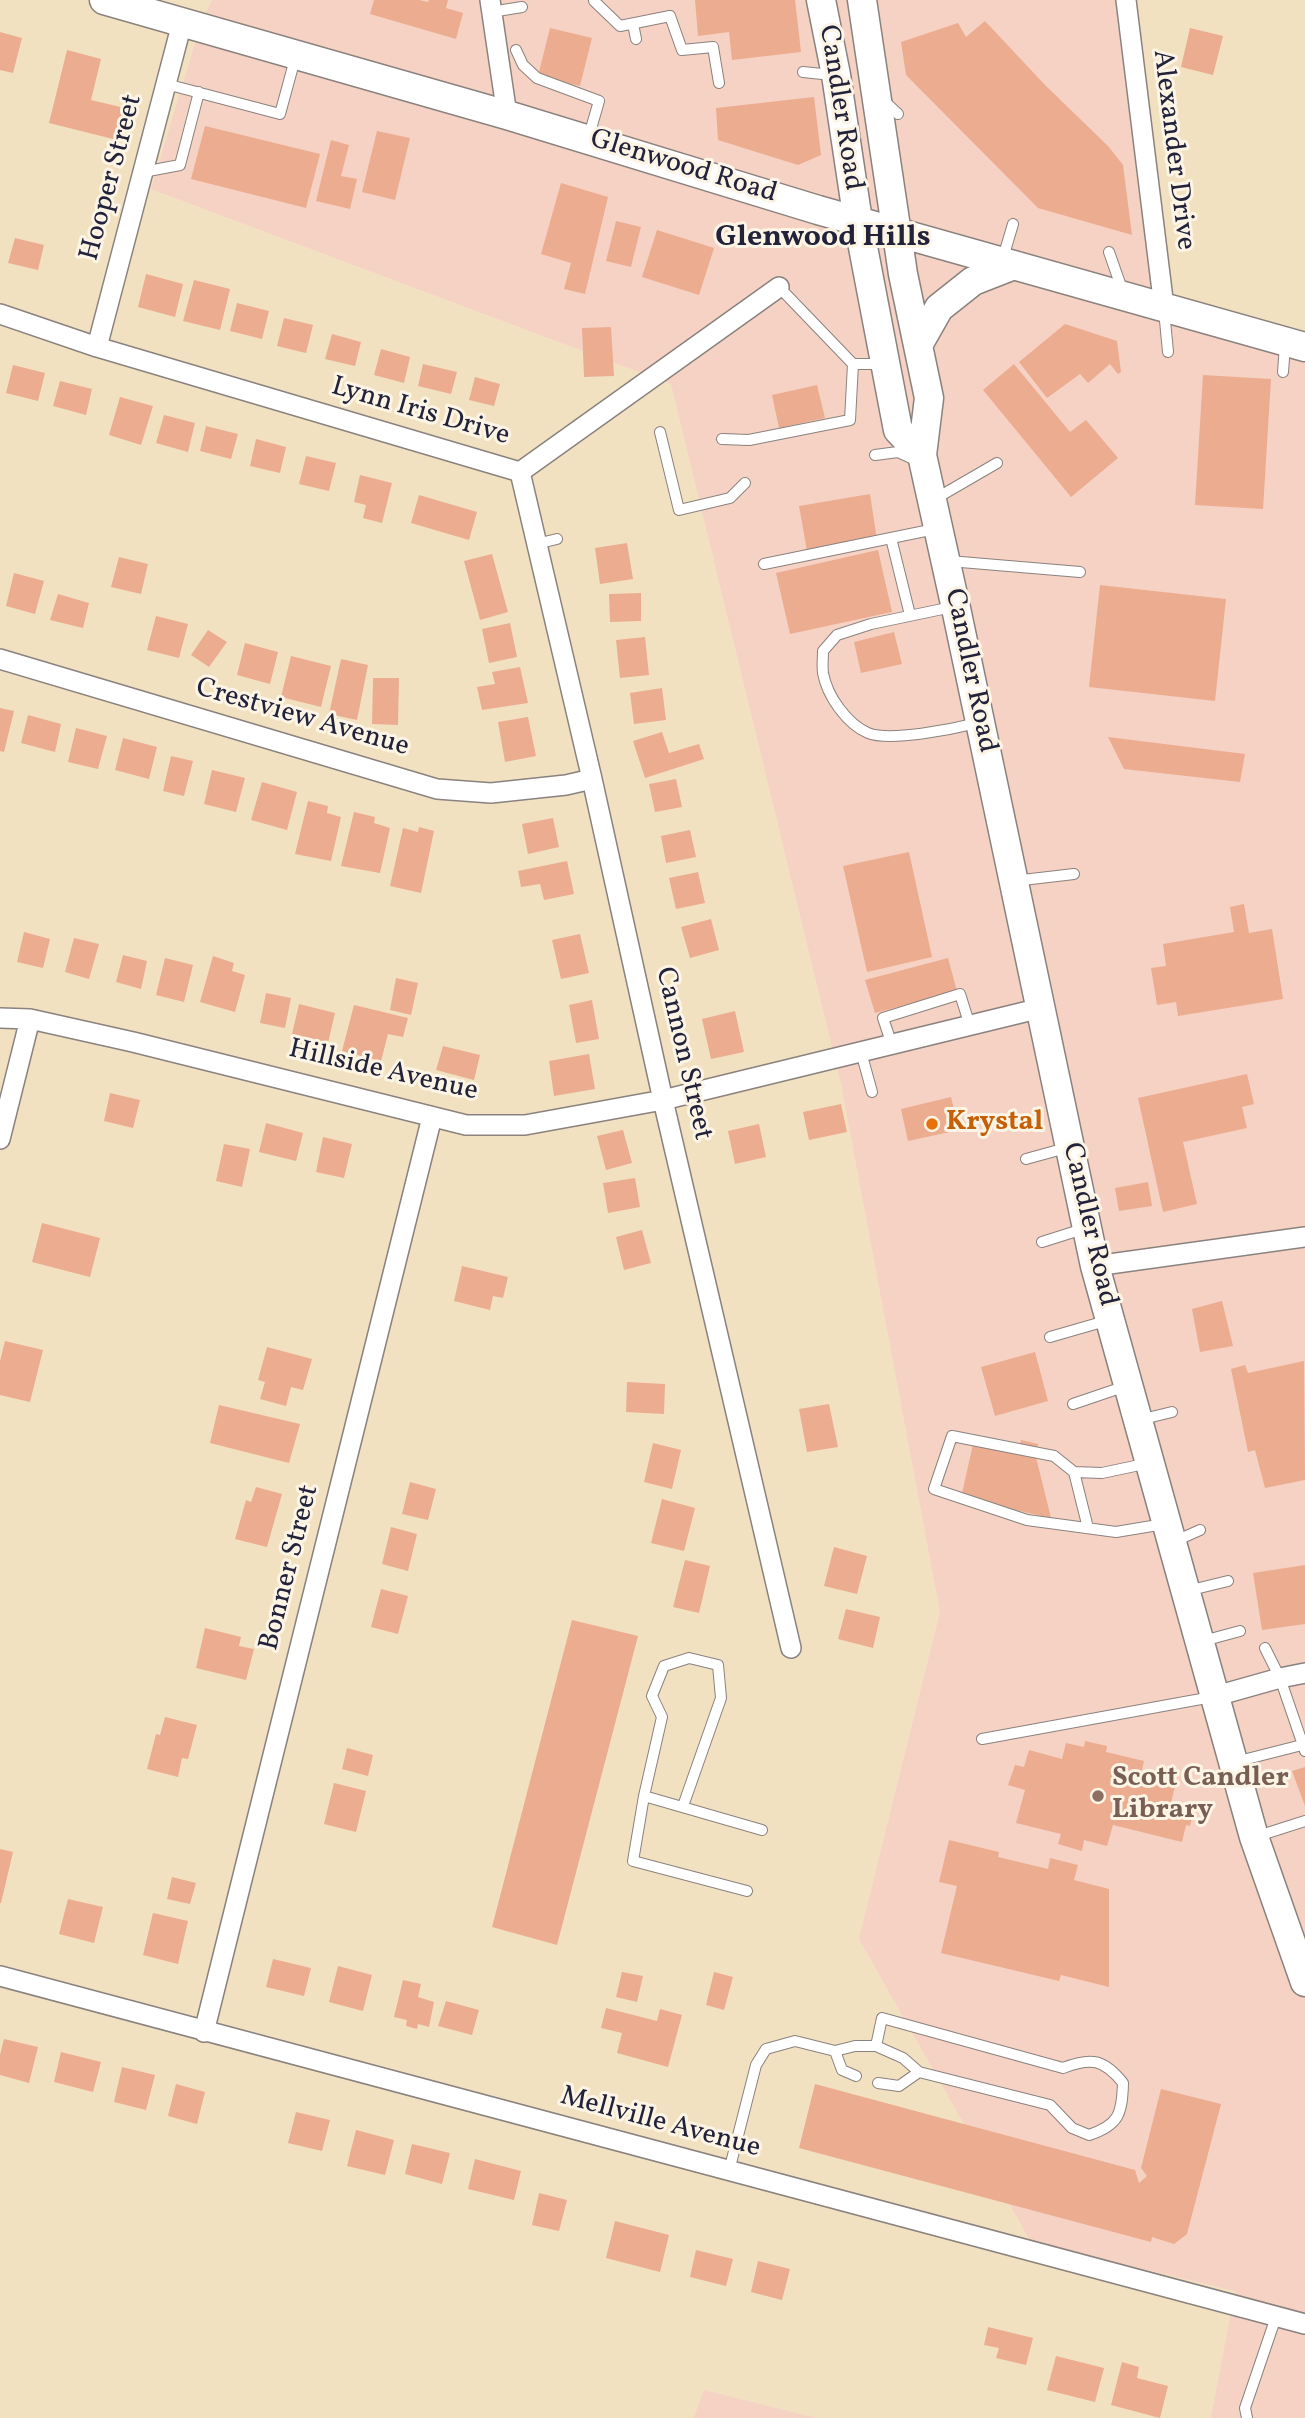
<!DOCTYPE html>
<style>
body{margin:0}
canvas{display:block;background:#f1e1c1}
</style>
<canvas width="1305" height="2418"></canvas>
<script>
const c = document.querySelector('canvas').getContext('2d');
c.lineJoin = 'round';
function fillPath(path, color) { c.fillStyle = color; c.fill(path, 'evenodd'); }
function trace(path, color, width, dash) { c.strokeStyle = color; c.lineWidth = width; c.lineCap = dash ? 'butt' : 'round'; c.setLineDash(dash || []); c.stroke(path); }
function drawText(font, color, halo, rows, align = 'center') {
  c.font = font + ' Vollkorn,serif'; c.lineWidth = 6; c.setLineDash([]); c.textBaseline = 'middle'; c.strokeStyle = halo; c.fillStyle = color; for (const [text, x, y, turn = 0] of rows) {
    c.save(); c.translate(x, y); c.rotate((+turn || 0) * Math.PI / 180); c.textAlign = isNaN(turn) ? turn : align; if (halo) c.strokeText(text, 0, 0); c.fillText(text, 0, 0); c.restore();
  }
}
const built = new Path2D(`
 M212 0H1125L1156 290 1305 334V2418H1211L1235 2291 1031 2242 859 1939 940 1612 841 1084 671 384 151 189 202 20Z
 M704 2390 816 2418H694Z`);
const building = new Path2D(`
 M374 0H419L428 2 429 0H448L446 8 463 13 456 39 370 14Z
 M695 0H795L801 52 732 60 729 32 698 36Z
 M985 21 1045 85 1108 146 1123 165 1132 235 1038 208 906 75 901 42 958 23 966 37Z
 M550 28 592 38 580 86 538 76Z
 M1190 28 1223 36 1213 75 1181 67Z
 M0 32 22 38 13 73 0 70Z
 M67 50 101 59 91 100 129 109 121 141 49 123Z
 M814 97 821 155 798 165 718 140 716 108Z
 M205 126 320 154 306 208 191 179Z
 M377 131 410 138 395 200 362 192Z
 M331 140 349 145 341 176 357 179 350 209 316 201Z
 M561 183 608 197 585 294 564 289 571 263 541 254Z
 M616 221 641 227 631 267 606 261Z
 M657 230 714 248 699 295 642 277Z
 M15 238 44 245 38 270 8 263Z
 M146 274 183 284 175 317 138 307Z
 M194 280 230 289 220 330 183 321Z
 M237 303 269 311 262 339 230 331Z
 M284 318 313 325 306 353 277 346Z
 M1065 324 1117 341 1121 372 1118 374 1110 364 1088 383 1080 374 1047 398 1019 362Z
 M611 327 614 376 584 377 582 328Z
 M332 334 361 342 355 366 325 359Z
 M381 349 410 357 404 383 374 375Z
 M423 364 457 372 451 394 418 386Z
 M1014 364 1070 432 1086 420 1118 458 1071 497 983 390Z
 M13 365 45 373 38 401 6 393Z
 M1203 375 1271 379 1263 509 1195 505Z
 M475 377 500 384 494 406 469 400Z
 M60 381 92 389 86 415 53 406Z
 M817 385 825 418 779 428 772 395Z
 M120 397 153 406 141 445 109 435Z
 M164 415 195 423 188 452 156 443Z
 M206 426 238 434 231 459 200 451Z
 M256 439 286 447 280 473 250 466Z
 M306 456 336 463 329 491 299 484Z
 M360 475 392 483 382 523 363 518 366 505 354 502Z
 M870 494 877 540 807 551 799 506Z
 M419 495 477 512 469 540 411 523Z
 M627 543 633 579 600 584 595 548Z
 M878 550 892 612 790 634 776 573Z
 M492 554 508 612 480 620 464 561Z
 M119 557 148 564 141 594 111 587Z
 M14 573 44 581 35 614 6 606Z
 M1100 585 1226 599 1215 701 1089 687Z
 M641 593V621L610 622 609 594Z
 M58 594 89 603 83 628 50 620Z
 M156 616 188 624 179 658 147 650Z
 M510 623 517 657 489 663 482 629Z
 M208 630 227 642 209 667 191 655Z
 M894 632 902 664 861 673 854 642Z
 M645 637 649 675 620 678 616 640Z
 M245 643 278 652 270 684 237 675Z
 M291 656 331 666 321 707 281 697Z
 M341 659 368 665 357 720 329 714Z
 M520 667 528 703 482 710 477 687 495 684 492 672Z
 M373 678H399L398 725 372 724Z
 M662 688 666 720 634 724 630 693Z
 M0 708 14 711 4 752 0 751Z
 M28 715 61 724 55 752 21 743Z
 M528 717 536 756 505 762 498 722Z
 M76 728 107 736 98 769 68 762Z
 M662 732 669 753 699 744 704 759 645 778 633 741Z
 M1108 737 1245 754 1240 782 1124 769Z
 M123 738 157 747 149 779 115 770Z
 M171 756 193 761 184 796 163 791Z
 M212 770 245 778 236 812 204 804Z
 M676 779 682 807 655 812 649 784Z
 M262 782 297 792 287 830 251 820Z
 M308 801 328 806 327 813 341 817 331 861 295 854Z
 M354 812 375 817 374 823 390 828 380 873 341 866Z
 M553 818 559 847 528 854 522 824Z
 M419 827 434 831 421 893 390 886 403 828 418 832Z
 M690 830 696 857 666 863 661 836Z
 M909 852 932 957 867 972 843 866Z
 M567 861 574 894 544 900 540 884 521 887 518 871Z
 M698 872 705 903 676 909 669 878Z
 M1244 904 1249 933 1272 929 1283 999 1178 1016 1176 1002 1157 1005 1151 968 1166 966 1163 944 1234 932 1230 907Z
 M711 919 719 950 690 958 681 927Z
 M24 932 50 939 43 968 17 962Z
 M580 934 589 973 561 979 552 940Z
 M74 938 99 944 89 979 65 972Z
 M123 955 147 961 141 989 116 982Z
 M213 956 234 963 232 971 245 975 235 1012 200 1002Z
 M165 958 193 965 184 1002 156 995Z
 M948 958 957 991 875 1013 865 980Z
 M396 978 418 983 411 1015 390 1010Z
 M266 993 291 998 285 1028 260 1023Z
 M592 1000 599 1039 576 1043 569 1005Z
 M299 1004 335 1013 328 1043 292 1034Z
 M354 1005 408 1018 403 1037 388 1034 381 1061 342 1051Z
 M735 1011 744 1052 711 1059 702 1019Z
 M443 1046 480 1055 474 1080 436 1070Z
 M589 1054 595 1089 554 1096 549 1061Z
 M1247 1074 1254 1104 1242 1107 1247 1128 1183 1142 1197 1204 1163 1212 1138 1098Z
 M110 1093 140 1100 133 1128 104 1121Z
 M951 1097 959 1130 908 1141 901 1109Z
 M841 1104 847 1132 809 1140 803 1112Z
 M266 1123 303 1133 296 1161 259 1152Z
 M759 1124 766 1157 735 1164 728 1131Z
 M623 1130 632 1163 606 1170 597 1136Z
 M323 1137 352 1144 344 1178 316 1172Z
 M224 1144 250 1149 242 1187 216 1181Z
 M635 1178 640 1207 608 1213 603 1183Z
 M1148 1182 1152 1206 1119 1211 1115 1188Z
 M42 1223 100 1238 90 1277 32 1262Z
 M642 1230 651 1263 624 1270 616 1237Z
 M462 1266 508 1277 503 1298 493 1296 490 1310 454 1301Z
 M1222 1301 1233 1346 1200 1352 1192 1309Z
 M5 1341 43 1350 30 1402 0 1395V1361Z
 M267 1347 312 1359 303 1390 291 1387 286 1406 260 1399 265 1382 258 1380Z
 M1035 1352 1048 1401 995 1416 981 1367Z
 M1304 1361 1305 1480 1265 1488 1255 1450 1248 1452 1231 1369 1245 1365 1248 1373Z
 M627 1382 665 1384 664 1414 626 1412Z
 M829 1404 838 1447 807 1452 799 1409Z
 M219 1405 300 1424 289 1463 210 1443Z
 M1021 1440 1038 1444 1036 1457 1051 1518 961 1498 973 1444 1018 1454Z
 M653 1443 681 1450 672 1489 644 1482Z
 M410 1482 436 1489 428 1520 402 1514Z
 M256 1487 282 1494 267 1547 235 1539 246 1500 251 1502Z
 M662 1499 695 1508 684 1551 651 1543Z
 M391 1527 417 1534 408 1571 382 1564Z
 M834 1547 867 1556 857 1594 824 1586Z
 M685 1560 710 1566 699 1613 673 1607Z
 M1305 1565V1624L1262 1630 1253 1573Z
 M381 1589 408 1596 398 1634 371 1627Z
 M846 1609 880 1617 873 1648 838 1639Z
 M572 1620 638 1636 557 1945 492 1927Z
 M205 1628 241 1637 239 1646 254 1649 246 1680 196 1668Z
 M165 1717 197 1725 188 1759 182 1758 178 1777 147 1769 156 1734 160 1735Z
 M1085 1741 1107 1746 1106 1752 1144 1761 1140 1777 1175 1786 1171 1803 1194 1810 1190 1826 1186 1825 1182 1842 1113 1825 1107 1846 1084 1840 1082 1851 1058 1844 1061 1834 1016 1823 1025 1790 1008 1785 1015 1765 1024 1767 1029 1750 1062 1759 1066 1743 1084 1747Z
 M347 1748 373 1755 368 1776 342 1769Z
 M1305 1767V1806L1292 1771Z
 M334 1783 366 1791 356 1832 324 1824Z
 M949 1840 999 1852 998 1857 1048 1869 1050 1858 1078 1865 1074 1880 1109 1889V1987L1061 1975 1059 1981 941 1953 957 1886 939 1882Z
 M0 1849 13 1852 1 1903H0Z
 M172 1877 196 1883 190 1904 167 1899Z
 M68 1899 103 1907 94 1943 59 1934Z
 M153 1913 188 1921 178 1964 143 1955Z
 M273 1959 311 1968 304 1996 266 1987Z
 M338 1966 372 1975 363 2011 329 2002Z
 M622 1972 643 1976 637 2002 616 1997Z
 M714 1972 733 1977 724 2010 706 2005Z
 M403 1980 421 1984 418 1997 434 2002 429 2027 418 2024 417 2029 406 2026 407 2020 394 2017Z
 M446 2001 479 2010 472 2035 438 2026Z
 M606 2008 657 2021 660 2009 682 2015 668 2067 617 2053 622 2033 601 2028Z
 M4 2039 38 2047 29 2083 0 2075V2055Z
 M61 2052 101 2062 93 2092 54 2082Z
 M122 2067 155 2075 146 2110 114 2102Z
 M176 2084 205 2092 197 2124 168 2116Z
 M815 2084 1135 2170 1139 2183 1147 2176 1141 2168 1161 2089 1221 2104 1187 2234 1174 2244 1152 2237 1151 2242 799 2148Z
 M296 2112 330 2120 322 2151 288 2143Z
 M356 2130 394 2140 385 2175 347 2166Z
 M412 2144 450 2153 442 2184 405 2174Z
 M475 2159 521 2171 514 2200 468 2189Z
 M539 2193 567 2200 559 2231 532 2225Z
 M615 2221 669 2235 660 2272 606 2258Z
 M696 2250 733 2259 726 2286 690 2277Z
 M758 2261 790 2269 782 2300 751 2292Z
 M988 2327 1033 2338 1026 2365 996 2358 999 2348 984 2345Z
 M1056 2356 1104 2368 1095 2402 1047 2390Z
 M1122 2362 1139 2367 1137 2378 1168 2386 1160 2418 1111 2405Z`);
const service = new Path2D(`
 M594 1 620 26 670 16 682 50 713 47 719 83
 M491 12 522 7
 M633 24 636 39
 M516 50 523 65 537 78 599 101 588 139
 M803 72 832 75
 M166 84 280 114 295 59
 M883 100 898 114
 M143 172 180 165 199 92
 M1109 252 1123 292
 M1002 261 1013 224
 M1164 310 1168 352
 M853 364H884
 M1283 372 1285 345
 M660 432 679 510 730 498 745 483
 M722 439 749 440 850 420 853 364 779 287
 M875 455 898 452 911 458
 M935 499 997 463
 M891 538 910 615
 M536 544 557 539
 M949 561 1080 572
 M764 564 935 529
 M952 607 871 624 837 635 823 651C823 658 822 666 823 673 827 696 847 724 868 733 890 742 953 729 977 723
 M1014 881 1074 874
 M892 1045 883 1018 960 994 970 1026
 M861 1052 872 1092
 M1026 1159 1066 1148
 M1042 1242 1083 1229
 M1050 1337 1109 1320
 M1073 1404 1126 1386
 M1139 1420 1172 1412
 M1074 1472 1102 1473 1149 1463
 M1088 1528 1074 1472 1054 1456 952 1436 934 1489 1027 1520 1116 1532 1164 1524
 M1173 1542 1200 1530
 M1187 1591 1228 1581
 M1203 1641 1240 1631
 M1265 1648 1280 1678 1305 1751
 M982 1739 1212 1697
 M1235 1762 1302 1745
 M644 1796 662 1717 652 1696 664 1666 689 1658 718 1665 721 1698 683 1806
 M1258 1836 1305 1821
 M747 1891 633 1861 644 1796 762 1830
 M835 2051 842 2070 856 2076
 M878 2083 899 2086 919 2072
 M729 2171 756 2065 766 2049 795 2041 835 2051 855 2046H876L903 2058 919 2072 1050 2105 1072 2128 1089 2135C1119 2125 1122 2114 1123 2083 1104 2059 1091 2057 1063 2068L882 2018 876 2046
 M1247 2418 1245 2408 1276 2317`);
const minor = new Path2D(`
 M490 0 507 115
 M1126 0 1164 307
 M0 314 97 347 520 472 779 287
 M97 347 182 23
 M520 472 592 779 663 1100 791 1648
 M0 659 437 789 491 793 566 785 592 779
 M0 1018 30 1019 133 1042 466 1125H525L663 1100 1041 1008
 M0 1139 30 1019
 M1095 1266 1305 1237
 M1216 1696 1280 1678 1305 1673
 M0 1976 1305 2324
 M204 2032 432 1117`);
const secondary = new Path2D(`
 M104 0 507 115 818 210 1305 347
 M821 0 836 75 858 221 898 430 922 455
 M862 0 903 274 929 398 922 455 957 613 1095 1266 1254 1837 1305 1982
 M918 345 939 308 973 281 1014 265`);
const markers = [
 [932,1124,7,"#e8710a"],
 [1098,1796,7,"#8d6e63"]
];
const streetNames = [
 ["Candler Road",839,108,81],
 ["Alexander Drive",1172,150,83],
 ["Glenwood Road",683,168,17],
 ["Hooper Street",113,178,-75],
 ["Lynn Iris Drive",420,413,16],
 ["Candler Road",969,671,78],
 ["Crestview Avenue",302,719,16],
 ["Cannon Street",682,1054,77],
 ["Hillside Avenue",383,1072,13],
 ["Candler Road",1088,1225,77],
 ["Bonner Street",291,1568,-76],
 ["Mellville Avenue",660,2124,15]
];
const foodNames = [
 ["Krystal",946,1124]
];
const educationNames = [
 ["Scott Candler",1112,1780],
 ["Library",1112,1812]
];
const neighbourhoodNames = [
 ["Glenwood Hills",823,239]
];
fillPath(built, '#f6d2c4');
fillPath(building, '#ecac90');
trace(service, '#8a827e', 12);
trace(minor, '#8a827e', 22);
trace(secondary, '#8a827e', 31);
trace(service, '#fff', 10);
trace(minor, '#fff', 19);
trace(secondary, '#fff', 28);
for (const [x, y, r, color] of markers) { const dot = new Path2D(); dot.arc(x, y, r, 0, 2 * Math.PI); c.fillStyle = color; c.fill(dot); trace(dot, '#fcf5e5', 2.5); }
drawText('28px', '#22223b', '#fcf5e5', streetNames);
drawText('bold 28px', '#c56008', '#fcf5e5', foodNames, 'left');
drawText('bold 28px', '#785e54', '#fcf5e5', educationNames, 'left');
drawText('bold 30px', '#22223b', '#fcf5e5', neighbourhoodNames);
</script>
